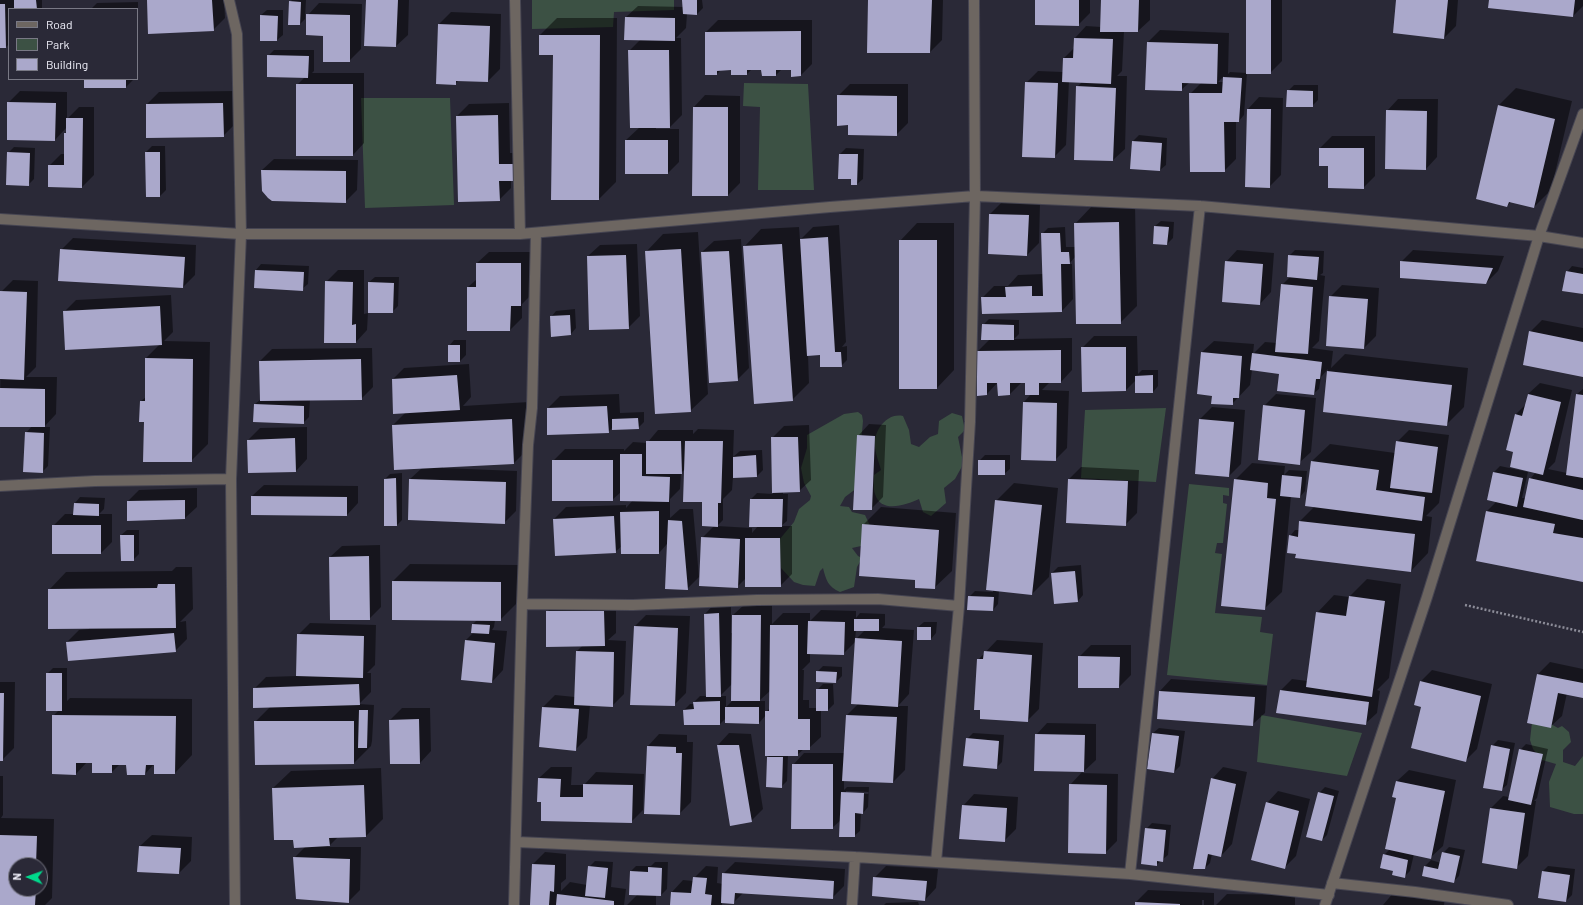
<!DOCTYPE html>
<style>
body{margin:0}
#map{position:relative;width:1583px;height:905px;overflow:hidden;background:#2a2937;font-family:Barlow,sans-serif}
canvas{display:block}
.legend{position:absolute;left:8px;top:8px;width:130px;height:72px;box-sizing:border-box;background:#2a2937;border:1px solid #797985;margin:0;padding:5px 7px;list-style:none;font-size:12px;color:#f0f0fa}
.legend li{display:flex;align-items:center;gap:8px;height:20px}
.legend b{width:20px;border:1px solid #797985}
.north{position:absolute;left:8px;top:857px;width:40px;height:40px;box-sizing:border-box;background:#2a2937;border:1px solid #797985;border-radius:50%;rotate:272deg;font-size:11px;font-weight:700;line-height:16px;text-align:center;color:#f0f0fa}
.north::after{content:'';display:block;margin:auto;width:14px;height:18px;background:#00d98c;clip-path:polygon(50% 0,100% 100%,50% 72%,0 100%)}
</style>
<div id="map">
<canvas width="1583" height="905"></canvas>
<ul class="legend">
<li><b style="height:5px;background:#6d6661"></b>Road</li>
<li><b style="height:11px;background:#3c5144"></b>Park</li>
<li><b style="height:11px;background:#aaa8cb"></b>Building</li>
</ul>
<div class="north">N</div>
</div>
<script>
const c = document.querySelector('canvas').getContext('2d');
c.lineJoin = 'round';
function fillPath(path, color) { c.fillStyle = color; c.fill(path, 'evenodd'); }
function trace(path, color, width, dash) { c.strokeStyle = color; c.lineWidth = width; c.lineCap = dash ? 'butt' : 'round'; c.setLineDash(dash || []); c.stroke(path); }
const green = new Path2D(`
 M532 0H674V10L614 12 613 27 532 29Z
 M744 83 808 84 814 190H758L760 107 743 106Z
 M361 98H450L454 205 365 208Z
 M1166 408 1156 482 1081 478 1085 410Z
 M858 412 862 415 863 421 857 488 845 497 840 506 849 507 852 512 865 515 874 534 861 546 852 548 858 556 862 558 857 567 854 587 840 592C828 587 826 580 823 568L820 571 815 586 803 585 794 582 781 568 778 555 779 540 794 522 799 509 810 500 811 496 804 483 801 468 807 448V435L844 414Z
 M952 413 962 416 965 430 958 437 962 457 965 461 955 479 944 488 946 503 931 516 923 512 919 499C906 505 881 514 875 494 873 489 874 481 874 475L881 470C879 463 876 455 875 448 872 433 886 412 903 416L909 430 911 444 919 447 930 437 938 434 939 421Z
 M1189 484 1229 488V496L1223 495V503L1227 504 1223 543H1217L1215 553 1222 554 1215 613 1262 617 1260 632 1273 634 1267 685 1167 675Z
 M1261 715 1362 733 1347 776 1257 762Z
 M1540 718 1558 728 1562 726 1569 732 1571 742 1563 750V762L1575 766 1583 756V814H1574L1550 807 1549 782 1556 764 1542 760 1533 749 1530 740 1532 722Z`);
const shadow = new Path2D(`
 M0 0H42V9H9V44L6 47H0Z
 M148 0H224L225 18 213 30Z
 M292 0H306L305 19 300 24 290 2Z
 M367 0H409L408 35 396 46Z
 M683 0H702L703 8 697 14H687L686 28 676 38H681L682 115 670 127H656V129H679V162L668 173 626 140 640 127 629 51 641 39 626 17 638 6 684 7Z
 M869 0H943L942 40 930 52Z
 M1036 0H1090V13L1078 25Z
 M1102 0H1150V20L1138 31H1124L1122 71 1117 76H1127L1125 149 1113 160 1077 87 1083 81H1069L1066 145 1054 157 1026 83 1038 71 1063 72 1064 58 1074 48 1075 38 1086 26 1101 27Z
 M1247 0H1282V61L1270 73H1247L1244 115 1239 121H1236V159L1224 171 1190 94 1201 83H1189L1181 90 1146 89 1148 42 1160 30 1229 33 1228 74 1230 72 1247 73ZM1224 76V82H1218Z
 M1397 0H1458L1456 26 1444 38Z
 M1490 0H1583V6L1573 16Z
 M138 2V75L137 76V9H91L97 3Z
 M319 3 362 4 361 49 349 61 308 15Z
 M267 10H283V35L277 40 261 15Z
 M451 12 501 14 500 69 488 81 459 80 455 84 439 24Z
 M557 18H617L616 182 599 199 554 54 540 35Z
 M718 20H812V64L801 75 792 69H782L776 75 762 69H752L747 74 732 69 721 70 717 74H706V32Z
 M274 50H314V71L312 73H364V143L353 155 297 85 305 77 268 56Z
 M85 79H134L126 87H85Z
 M850 84H908V123L896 135 849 124 838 96Z
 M1294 85H1318V100L1312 106 1288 91Z
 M1516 88 1572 101 1551 190 1534 207 1511 202 1507 206 1477 198 1499 105Z
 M20 91 67 92V119L79 107H94V175L82 187 49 166 61 154H65V133L67 131V127L55 140 8 103Z
 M235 91V124L223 136 147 104 159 92Z
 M705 95 740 96V183L728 195 694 107Z
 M1259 97 1283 98 1281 175 1269 187 1248 109Z
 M1398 99H1438L1437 157 1426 169 1387 111Z
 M509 103 510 153H524V169L511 180V188L499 200 457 116 469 104Z
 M1139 135 1167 138 1166 165 1160 170 1133 141Z
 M1332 136H1375V176L1363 188 1329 165 1320 148Z
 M152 146H165L166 190 160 196H147L146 152Z
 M14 147 35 148 34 179 28 185 8 153Z
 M846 148 864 149 863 179 857 184 852 178 840 154Z
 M274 159 358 160 357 190 345 202 262 170Z
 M1002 202 1040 204 1039 243 1027 255 990 214Z
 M1135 205 1137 306 1120 323 1075 257 1069 264H1072L1073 299 1062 311 982 298 994 286H1008L1018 275 1043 274 1042 234 1048 228 1065 227 1066 247H1075V224L1092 206Z
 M1161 221 1174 222 1173 238 1167 244 1155 226Z
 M917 223H954V370L937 388 900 241Z
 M839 225 846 342 842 347 847 346V360L841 366 821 355H808L809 383 792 400 744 247 761 229 799 227 800 240 813 227Z
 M698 232 708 394 690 411 646 252 663 234Z
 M73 238 196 245 195 275 183 287 59 280 61 250Z
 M741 239 749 368 737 380 702 252 714 241Z
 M637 244 640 316 628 328 588 256 600 245Z
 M1237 250 1274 253 1271 292 1260 304 1226 262Z
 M1295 250 1324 251 1323 273 1320 275 1325 276 1319 341 1312 348 1333 351 1331 368 1345 354 1468 368 1464 407 1446 425 1324 411 1328 369 1321 377 1319 389 1313 394 1280 373 1252 370 1250 385 1232 404 1213 395 1202 352 1214 341 1254 344 1253 354 1265 342 1277 343 1282 285 1290 277 1289 256Z
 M1413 250 1504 256 1498 271 1486 283 1401 262Z
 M489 252H532V294L522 304V318L510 330 468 287 477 279V263Z
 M261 264 309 266 308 284 302 289 255 287 256 270Z
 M1572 266 1583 268V293L1567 272Z
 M338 270H364V314L368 313 367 330 356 342 326 282Z
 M375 277H399L398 306 392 312 369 282Z
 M13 280 38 281 36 367 26 377H57L56 414 44 427H50L48 466 42 472 26 433 32 426H0L1 292Z
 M1342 285 1379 288 1376 336 1364 348 1330 297Z
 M171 295 173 332 164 341 210 342 208 444 191 461 145 421 141 401 146 397V358L160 344 64 312 76 300Z
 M575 309 576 328 571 334 551 317 556 311Z
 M989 319 1019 320V334L1014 339 1072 338V370L1061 382H1050L1042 390 1069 391 1067 448 1055 460 1022 459 1024 402 1031 394 1026 382H1022L1010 394 998 382 987 394H978V351L990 339 983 325Z
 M1542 320 1583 328V376L1530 332Z
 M1094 336H1137L1138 374 1142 370H1158V386L1153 392 1136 380 1126 390 1082 348Z
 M454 340H466V355L460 361 449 346Z
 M372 348 373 387 361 399H310L309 417 303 423 255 404 261 399 260 361 272 349Z
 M469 364 471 397 463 406 529 402 531 446 514 463 443 467V468L517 471 516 511 504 523 410 479 422 468 393 425 406 412 393 379 404 368Z
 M1540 383 1572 390 1555 462 1548 469 1567 473 1577 394 1583 389V581L1487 511 1497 501 1494 472 1500 466 1528 472 1522 498H1526L1530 479 1536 472 1515 451 1516 414 1526 404 1528 394Z
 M619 394 620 413 644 412V422L638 428 613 427 608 432 548 408 560 396Z
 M1276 394 1316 398 1311 452 1299 463 1264 406Z
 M1212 407 1245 410 1241 464 1229 476 1196 473 1200 419Z
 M869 424 886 425 883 497 871 509 858 436Z
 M809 425 811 480 799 491 783 492V494H788L787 521 781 526H792V574L780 586 746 578 737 587 702 538 714 526 685 469 681 473 680 489 670 499V518L680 509H693L699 577 687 589 667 544 659 553 622 546 615 552 554 519 566 507 626 505V508L633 500 621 492 612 500 553 461 565 449H624V451L633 442 647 443 658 430H693V434L698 429 734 430 733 457 740 451 762 450 763 470 757 476 733 477 732 490 723 499V520L717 526 752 528V533L758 526 751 499 757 493 773 494 772 438 784 426Z
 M307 427V459L296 471 248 440 260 428Z
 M1409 430 1449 435 1439 503 1426 516 1432 517 1428 553 1411 571 1297 551 1290 536 1295 530H1299L1300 521 1315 506 1312 461 1330 444 1395 453 1397 442Z
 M985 455H1010V469L1004 474 979 461Z
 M1252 463 1285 466 1284 475 1289 470 1307 471 1305 491 1300 497 1291 496 1282 592 1264 609 1235 480Z
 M1081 467 1139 470 1137 513 1125 525 1069 479Z
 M402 473V520L397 525 385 479 390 474Z
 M1014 483 1058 488 1049 577 1032 594 999 591 998 604 993 610 969 597 975 591 993 592 996 501Z
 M264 485 358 486V503L347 515 252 496Z
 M197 488V507L185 518 128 520V501L139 490Z
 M80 497 105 498 104 509 99 514H112V542L101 553 53 526 65 514H74L75 503Z
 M881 507 956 513 952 571 934 588 916 579 863 525Z
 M127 530H139V554L133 560 121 535Z
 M380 545 381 607 369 619 330 557 342 546Z
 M410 564 518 565 517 603 500 620H495L494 627 492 630 507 631 503 670 492 682 466 640 474 632 473 624 477 620 393 581Z
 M1081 565 1083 595 1078 601 1052 573 1058 567Z
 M176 567H192L193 609 180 622 186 621 187 639 175 651 67 642 79 630 89 629V628L49 590 66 572 172 571Z
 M1367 579 1401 584 1389 678 1377 690 1380 691 1377 713 1365 724 1281 690 1292 679 1307 681 1317 613 1334 595 1349 597Z
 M616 599V633L608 640 626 641 624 694 612 706 590 705 587 738 575 750 540 747 543 707 555 695 575 697 577 651 583 645 547 612 559 600Z
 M716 602H731V633H733V615L745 604H772V624L783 613H810V621L821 610 856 611V618L860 613 885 614V625L882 628 914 630 909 694 898 706H908L905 770 893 782 844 780V790L847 787H869L868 807 863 813 861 812 860 831 854 836 841 820 832 828 793 765 804 753H845L847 715 858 704 856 641 843 654 810 653V662L802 670H804L803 700H809V708H817V690L823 684H833L834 704 828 710H821V737L809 748 804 749 797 755H788L787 781 781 787 768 757 770 755 766 715 759 723 726 718 720 724 684 710 690 704H695L694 702 700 696H707L705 614ZM856 630H865L855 640ZM732 684V701L726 707V696H720ZM771 690 770 708 765 713V701H759ZM846 791 869 792V794L846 793Z
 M646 615 690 616 686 693 674 705 635 626Z
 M924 622H937L936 633 931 639 918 627Z
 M310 623 376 625 375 665 367 673H371V692L359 704 374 705 372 741 371 746 354 763 255 722 270 707 254 689 266 677 297 676 298 635Z
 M997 640 1043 643 1039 709 1027 721 981 709 978 660Z
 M1091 645H1131V675L1119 687H1079V657Z
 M1550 662 1583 669V697L1567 693 1562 716 1550 727 1528 722 1538 674Z
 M823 666 842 667V676L836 682 817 672Z
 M53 668H67V701L70 698 192 699V755L175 773 155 763 145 774 127 764H120L112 772 93 762H87L76 774 53 716 59 710 47 674Z
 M1432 670 1492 684 1477 749 1466 760 1423 706 1421 681Z
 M1171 679 1267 686 1265 713 1253 724 1160 691Z
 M0 682H15L14 748 2 760H0Z
 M402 708H430L431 751 420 763H391L390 720Z
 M1047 723 1096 724V760L1082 773 1118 774 1117 841 1105 853 1070 785 1083 771 1036 735Z
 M1159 728 1185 731 1180 766 1174 772 1153 733Z
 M729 733 751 734 763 809 751 821 718 745Z
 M973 733 1004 735 1002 762 996 768 967 739Z
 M659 734 687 735V742H693L691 802 679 814 648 746Z
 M1498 740 1515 743 1507 785 1501 790 1492 746Z
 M1526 744 1548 749 1537 798 1534 801H1536L1528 856 1516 868 1491 808 1503 796 1509 797 1520 750Z
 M551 767H572L571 785H584L596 772 644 774 643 810 631 822 542 801 539 778Z
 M1223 767 1247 772 1232 844 1221 856 1212 854 1210 863 1205 868 1212 779Z
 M381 768 383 819 366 836 338 837 328 847H361L360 890 348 902 294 858 306 846 294 839 273 788 291 771Z
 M1409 770 1456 780 1443 846 1431 857 1414 854 1410 871 1404 877 1395 870 1384 855 1390 849 1397 797V781Z
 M0 776H3V815L1 818 54 819 52 898 45 905H0ZM16 865H40V889H16Z
 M1325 787 1339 791 1327 835 1322 840 1319 793Z
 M1278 791 1310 799 1296 856 1284 868 1267 803Z
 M974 794 1018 797 1016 829 1004 841 963 806Z
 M1152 823 1171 825 1168 855 1156 865 1146 829Z
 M152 835 192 837 191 861 179 873 140 846Z
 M1449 847 1465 850 1459 876 1454 881 1423 875 1425 866 1431 860 1441 863 1443 853Z
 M545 852 566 854V879L561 883V891L570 882 587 885 589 867 595 861 613 862 611 887 626 889 624 905H531L533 864Z
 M655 862H668L667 889 661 895H656V905H627L638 894 631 871 636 866H651Z
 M735 862 845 869 844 886 832 898 744 892 733 903 722 902V905H671L672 892 683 880 693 881 694 878 706 866 718 867 717 883 723 884V874Z
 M886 866 938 869 936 888 925 900 874 878Z
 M1548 866 1575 869 1572 895 1566 901 1543 871Z
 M1148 890 1214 893V905H1204V900H1202V905H1136V902Z
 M1394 892 1445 896 1444 905H1383Z
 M1227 894 1295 895V905H1216Z
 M918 902 919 905H884L886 903Z`);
const building = new Path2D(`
 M14 0H36L37 9H14Z
 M147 0H212L214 31 148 34Z
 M366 0H398L396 47 364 46Z
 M682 0H697V15L683 14Z
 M868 0H932L930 53H867Z
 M1035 0H1079V26L1035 25Z
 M1101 0H1139L1138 32H1100Z
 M1246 0H1271V74H1246Z
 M1396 0H1448L1444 39 1393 33Z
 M1489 0H1575L1573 17 1488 8Z
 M289 1 301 2 300 25H288Z
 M0 4H5L6 48H0Z
 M306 14 350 15V62H323V36L306 35Z
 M260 15 278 16 277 41H260Z
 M625 17 675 18V41L624 40Z
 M438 24 490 26 488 82 456 81V85L436 84Z
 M801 31V76L791 77V70H776V76H762L761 70H747V75H731V70L717 71V75H705V32Z
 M539 35H600L599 200H551L553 55H539Z
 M1074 38 1113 39 1111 84 1062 82 1063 58H1073Z
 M1147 42 1218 44 1217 84 1182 83V91L1145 90Z
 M628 50H669L670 128H630Z
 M267 55 309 56 308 78 267 77Z
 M1223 77 1242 78 1239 122H1224L1225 172H1190L1189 93H1222Z
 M84 79H126V88H84Z
 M1025 82 1058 83 1055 158 1022 157Z
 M296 84H353V156H296Z
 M1076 86 1116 88 1113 161 1074 160Z
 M1287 90 1313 91V107H1286Z
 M837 95 897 96V136L848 135V125L837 126Z
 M7 102 56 103 55 141 7 140Z
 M223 103 224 137 146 138V104Z
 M1498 105 1555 119 1534 208 1509 202 1507 207 1476 199Z
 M693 107H728V196H692Z
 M1247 109H1271L1270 188 1245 187Z
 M1386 110 1427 111 1426 170 1385 169Z
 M498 115 499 164H513V181H499L500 201 458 202 456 116Z
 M66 118H83L82 188 48 187V165H64V133H66Z
 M625 140H668V174H625Z
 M1132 141 1162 143 1160 171 1130 169Z
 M1319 148H1364V189L1328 188V166H1319Z
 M7 152 30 153 29 186 6 185Z
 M145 152H160V197H146Z
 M839 154H858L857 185H851V179H838Z
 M261 170 346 171V203L272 201 268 198 262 191Z
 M989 214 1029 215 1027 256 988 254Z
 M1119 222 1121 324H1076L1074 223Z
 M1154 226 1169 227 1167 245 1153 244Z
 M1041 233H1060L1061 252H1069L1070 264H1061L1062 312 982 314 981 297H1006L1005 287 1032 286V296H1043Z
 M828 237 835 352H841L842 367H820V355L807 356 800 239Z
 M899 240H937V389H899Z
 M782 244 793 401 754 404 743 246Z
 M60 249 185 257 183 288 58 281Z
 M681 249 691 412 655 414 645 251Z
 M729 251 738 381 709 383 701 252Z
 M626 255 629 329 589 330 587 256Z
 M1288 255 1319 257 1317 280 1287 277Z
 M1225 261 1263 264 1260 305 1222 302Z
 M1400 261 1493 268 1486 284 1400 278Z
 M476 263H521V306H511L510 331H467V287H476Z
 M255 270 304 272 303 291 254 288Z
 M1566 271 1583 274V294L1562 291Z
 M325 281 353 282 352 325 356 324V343H324Z
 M368 282 394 283 393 313H368Z
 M1281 284 1313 287 1308 354 1275 352Z
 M0 291 27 292 24 380 0 379Z
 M1329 296 1368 299 1364 349 1326 346Z
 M160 306 162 345 65 350 63 311Z
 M570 315 571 335 551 337 550 316Z
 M982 324 1014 325V340H981Z
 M1529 331 1583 342V377L1523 365Z
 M448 345H460V362H448Z
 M1081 347H1126V391L1082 392Z
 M1061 350V383H1039V395H1025V383H1010V395L998 396 997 383H987V395L977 396V351Z
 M1201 352 1242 356 1239 398H1233V405L1211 404 1212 396 1197 394Z
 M1252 353 1322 362 1320 379H1316L1314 395 1277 391 1279 374 1250 370Z
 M145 358 193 359 192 462H143L144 422H139L140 401H145Z
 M361 359 362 400 260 401 259 361Z
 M1327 371 1452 385 1447 426 1323 412Z
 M457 375 460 410 393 414 392 379Z
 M1153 375V393H1135V376Z
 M0 388 45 389V427H0Z
 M1528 394 1561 402 1543 475 1510 467 1513 452 1506 450 1515 414 1522 416Z
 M1576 394 1583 395V478L1566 475Z
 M1023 402 1057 403 1056 461 1021 460Z
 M254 404 304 406V424L253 422Z
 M1263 405 1305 410 1300 465 1258 460Z
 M607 406 609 433 547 435V408Z
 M638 418 639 429 612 430V419Z
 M512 419 514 464 394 470 392 425Z
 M1199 419 1234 422 1229 477 1195 474Z
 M25 432 44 433 43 473 23 472Z
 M857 435 875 436 872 510H853Z
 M771 437H798L800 492 772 493Z
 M295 438 296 472 248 473 247 440Z
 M646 441H681L682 474H646Z
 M685 441H723L721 503H718V527L702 526V502H683Z
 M1396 441 1438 447 1432 493 1390 488Z
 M620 454H642V476L670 477 669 502 620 501Z
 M756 455 757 477 733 478V457Z
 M552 460H613V501H552Z
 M978 460H1005V475H978Z
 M1311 461 1379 470 1376 490 1425 497 1422 521 1305 506Z
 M1493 472 1523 478 1517 507 1487 500Z
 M1282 475 1302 477 1300 498 1280 496Z
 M396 478 397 526H384V479Z
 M1529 478 1583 490V520L1523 507Z
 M409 479 506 482 505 524 408 520Z
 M1068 479 1128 481 1126 526 1066 523Z
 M1234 479 1268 483 1267 498 1276 499 1265 610 1221 606Z
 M251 496 347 497V516L251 515Z
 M750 499H783L782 527H749Z
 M185 500V519L127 521V501Z
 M995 500 1042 505 1032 595 986 590Z
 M74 503 99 504V516L73 515Z
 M659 511V554H621L620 512Z
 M1486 511 1555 524 1553 533 1583 538V582L1476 561Z
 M614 516 616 553 555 556 553 519Z
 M668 520 682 521 688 590 665 589Z
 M1299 521 1415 534 1411 572 1295 558 1296 554 1287 553 1289 535 1298 537Z
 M862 524 939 530 935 589 915 588V580L859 576Z
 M52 525H101V554H52Z
 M120 535H134V561H121Z
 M701 537 740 539 738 588 699 586Z
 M745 538H780L781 587H745Z
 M369 556 370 620H330L329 557Z
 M1075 571 1078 602 1054 604 1051 573Z
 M392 581 501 582V621L392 620Z
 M158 584H175L176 628 48 629V589L157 588Z
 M968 596 994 597 993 611 967 610Z
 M1349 596 1385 601 1372 697 1306 687 1316 612 1346 616Z
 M546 611H604L605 646 546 647Z
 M719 613 721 697H706L704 614Z
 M732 615H761L760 701H731Z
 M854 619H879V631H854Z
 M808 621 845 622 844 655 807 654Z
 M472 624 490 625 489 634 471 633Z
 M770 625H798V719H810V750H798V756H765V711H769Z
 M634 626 678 628 675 706 630 705Z
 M917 627H931V640H917Z
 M174 633 176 652 68 661 66 642Z
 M297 634 364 636 363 678 296 676Z
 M855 638 902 641 898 707 851 704Z
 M465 640 495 643 492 683 461 680Z
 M576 651 614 652 613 707 574 705Z
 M984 651 1032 655 1028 722 980 719V710H974L977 659H983Z
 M1078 656 1120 657 1119 688H1078Z
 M816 671 837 672 836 683 816 682Z
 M46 673H62V711H46Z
 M1537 674 1583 683V698L1558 693 1551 728 1527 723Z
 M1420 681 1481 696 1466 762 1411 748 1421 707 1414 705Z
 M359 684 360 705 253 708V688Z
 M816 689H828V711H816Z
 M1280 690 1369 702 1366 725 1276 713Z
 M1159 691 1255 697 1253 726 1157 719Z
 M0 693H4L3 761H0Z
 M720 701V725H684L683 710 694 709 693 702Z
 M542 707 579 709 576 751 539 747Z
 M725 707H759V724L725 723Z
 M359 710H368L367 748H358Z
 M52 715 176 716 175 774H154V765H146L145 775H127L126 765H112V773H92V763H76V775L52 774Z
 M846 715 897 717 893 783 842 781Z
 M419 719 420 764H390L389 720Z
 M254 721H354V764L255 765Z
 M1152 733 1179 736 1174 773 1147 769Z
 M1035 734 1085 735 1084 772 1034 771Z
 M966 738 999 741 997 769 963 766Z
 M717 745H739L752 822 730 826Z
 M1491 745 1510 749 1502 791 1483 788Z
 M647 746 676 747V753H682L680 815 644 814Z
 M1519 749 1543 754 1531 805 1508 800Z
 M767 757H783L782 788 766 787Z
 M792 764H833V829H791Z
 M538 778 561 779 560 797H583V784L633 785 632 823 541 821V802H537Z
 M1211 778 1236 784 1221 857 1208 854 1205 869H1193Z
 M1396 781 1445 791 1431 859 1385 849 1396 798 1392 797Z
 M1069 784 1107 785 1106 854 1068 853Z
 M364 785 366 837 329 838 330 846 294 848 293 840H274L272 788Z
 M841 792 864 793 863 814 855 813V837H839Z
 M1318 792 1334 796 1322 841 1306 837Z
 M1266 802 1299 811 1285 869 1251 860Z
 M962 805 1007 808 1005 842 959 839Z
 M1490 808 1525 813 1517 869 1482 863Z
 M1145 828 1166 830 1163 862 1157 861V866L1141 864Z
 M0 835 37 836 36 865H16V889H36L35 905H0Z
 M139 846 181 848 179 874 137 872Z
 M1442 852 1460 856 1454 883 1422 876 1424 866 1438 869Z
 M1383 854 1408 860 1405 878 1392 875 1393 871 1380 868Z
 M293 857 350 859 349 903 296 899Z
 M532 864 555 865 554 892 550 891 549 905H530Z
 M588 866 608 868 605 898 585 896Z
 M648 867 662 868 661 896 629 895 630 871 648 872Z
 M1542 871 1570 875 1566 902 1538 898Z
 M722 873 834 881 833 899 735 893 734 904 721 903Z
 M693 877 707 878 705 894 712 895 711 905H670L671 892 691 893Z
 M873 877 927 881 925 901 872 896Z
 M557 894 614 901V905H556Z
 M1135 902 1180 904V905H1135Z`);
const path = new Path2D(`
 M1465 605 1583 632`);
const street = new Path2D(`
 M229 0 237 34 241 234 231 479 235 905
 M515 0 520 234
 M0 219 241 234H520L830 207 975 196 1200 206 1539 236 1583 243
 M0 486 95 481 231 479
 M522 604 633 605 757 600 878 599 959 606
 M517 842 855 857 1130 874 1329 895
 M936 862 959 606 970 422 975 196 974 0
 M1130 874 1200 206
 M1332 883 1415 892 1508 905
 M514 905 522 604 528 445 532 408 536 233
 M852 905 855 857
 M1325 905 1427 597 1539 236 1583 114`);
fillPath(green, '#3c5144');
fillPath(shadow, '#0007');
fillPath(building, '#aaa8cb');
trace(street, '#464552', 12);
trace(path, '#8c8c98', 2.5, [2, 2]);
trace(street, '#6d6661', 10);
</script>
